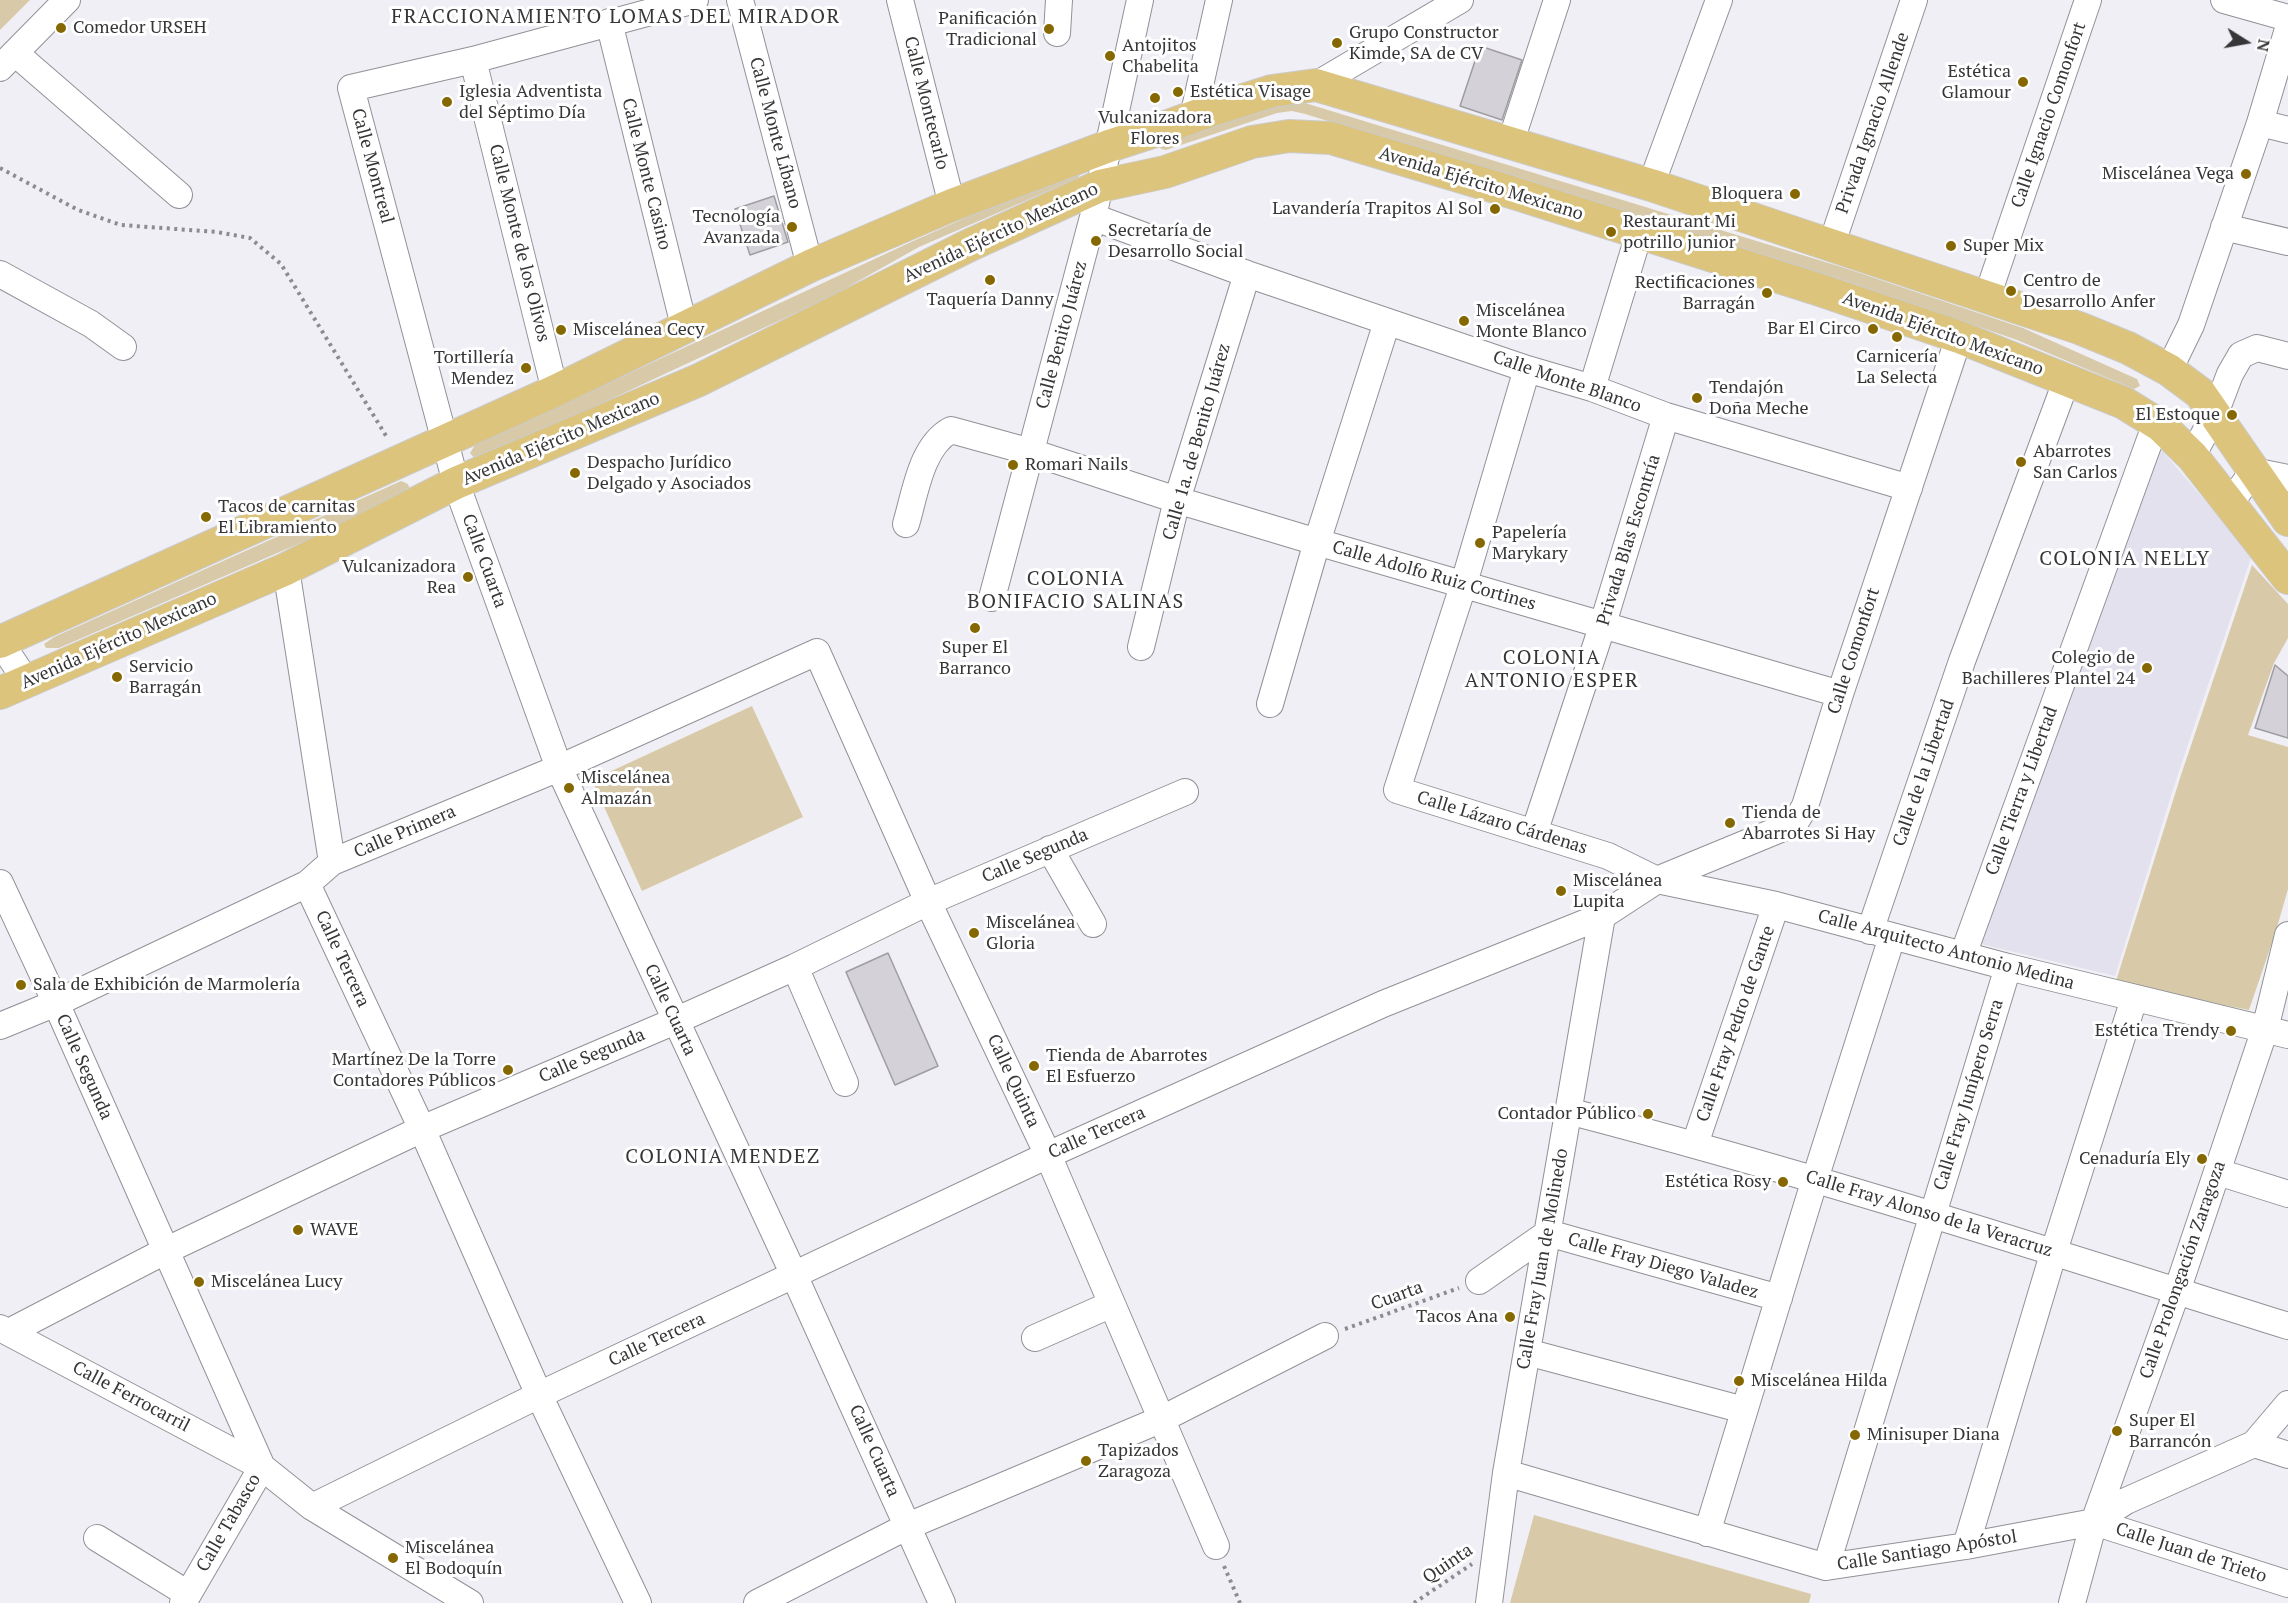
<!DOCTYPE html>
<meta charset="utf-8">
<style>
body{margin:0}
#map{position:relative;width:2288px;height:1603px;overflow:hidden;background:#f0eff5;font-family:"PT Serif",serif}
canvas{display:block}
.north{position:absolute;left:2216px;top:12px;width:60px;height:60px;-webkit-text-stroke:4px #fff;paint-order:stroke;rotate:101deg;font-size:16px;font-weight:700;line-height:24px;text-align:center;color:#363638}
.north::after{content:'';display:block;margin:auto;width:21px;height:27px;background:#363638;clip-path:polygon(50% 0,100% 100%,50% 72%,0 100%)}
</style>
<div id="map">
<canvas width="2288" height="1603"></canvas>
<div class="north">N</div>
</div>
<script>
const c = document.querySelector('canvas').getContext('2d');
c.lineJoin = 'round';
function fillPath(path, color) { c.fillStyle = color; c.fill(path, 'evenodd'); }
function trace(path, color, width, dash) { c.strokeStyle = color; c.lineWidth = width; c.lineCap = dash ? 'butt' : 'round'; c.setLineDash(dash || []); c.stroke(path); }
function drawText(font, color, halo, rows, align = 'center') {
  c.font = font + ' "PT Serif",serif'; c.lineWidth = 6; c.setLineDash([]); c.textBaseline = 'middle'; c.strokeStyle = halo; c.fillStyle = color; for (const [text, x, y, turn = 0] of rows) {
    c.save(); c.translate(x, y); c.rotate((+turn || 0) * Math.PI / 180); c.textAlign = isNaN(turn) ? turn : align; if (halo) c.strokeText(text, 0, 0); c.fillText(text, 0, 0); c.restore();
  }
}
const built = new Path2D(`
 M2158 446 2252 555 2176 780 2115 976 1981 944Z`);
const green = new Path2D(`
 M0 0H30L0 30Z
 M1291 101 1305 103 1845 268 2023 328 2137 379 2140 386 2134 389 2017 340 1837 278 1305 114 1292 111 1277 113 1166 150 1161 149 1159 146 1163 141Z
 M1075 169 1080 174 1078 178 919 247 830 297 480 460H476L470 453 475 445 911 242Z
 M401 481 408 484 410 490 406 497 59 648H46L44 644 54 637Z
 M2252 565 2288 604V638L2274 663 2248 735 2288 747V889L2276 931 2249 1010 2127 986 2116 981 2181 775Z
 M752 706 803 817 642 891 592 780Z
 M1534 1515 1811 1594 1809 1603H1510Z`);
const building = new Path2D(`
 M1480 46 1522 60 1502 120 1460 106Z
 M774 196 788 242 750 255 735 209Z
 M2275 665 2288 676V738L2255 728Z
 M888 953 938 1066 895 1085 846 972Z`);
const path = new Path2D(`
 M0 168 78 210 121 225 217 232 250 238 281 264 388 439
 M1345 1329 1459 1288
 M1224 1566 1240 1603
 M1414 1603 1472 1564`);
const minor = new Path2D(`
 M695 0 473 60 351 88 456 483 559 768 794 1275 942 1603
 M740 0 810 266
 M900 0 952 205
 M2224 0 2288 18
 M609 22 684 326
 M1057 33 1059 0
 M15 53 179 195
 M473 60 555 391
 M0 68 67 0
 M1316 85 1460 0
 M1193 117 1219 0
 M2260 123 2288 130
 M1511 141 1557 0
 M1651 185 1719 0
 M1093 217 1247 274 1527 369 1592 388 1666 416 1909 488
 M2224 227 2288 242
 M1831 246 1914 0
 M0 274 91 324 123 347
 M1987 297 2088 0
 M1527 369 1464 583 1397 790 1608 856 1657 880 1776 905 2008 967 2288 1035
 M2169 370 2191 325 2260 123 2288 29
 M1592 388 1639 234
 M2192 456 2214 416 2230 374 2241 355 2257 348 2288 356
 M2230 504 2253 471 2288 478
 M906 524C915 494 921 446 951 430L1031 452 1177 500 1317 542 1840 694
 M286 569 332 862
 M992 598 1093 217 1140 0
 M0 642 27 682
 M1141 647 1177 500 1247 274
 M1270 704 1317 542 1387 322
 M1534 833 1602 627 1666 416
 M1050 849 1093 924
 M0 883 56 1003 262 1467
 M307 884 422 1129 539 1395 638 1603
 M1870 931 1962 661 2067 379
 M1963 955 2156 423
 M795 967 845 1083
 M0 1026 56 1003 307 884 332 862 559 768 817 652 928 902 1048 1155 1216 1546
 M1568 1111C1811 1174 2049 1251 2288 1326
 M1695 1144 1776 905
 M2218 1172 2288 1194
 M1479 1281 1548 1233 1779 1298
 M0 1328 262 1467 312 1507 470 1603
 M9 1332 165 1251 422 1129 675 1021 795 967 928 902 1185 792
 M1035 1338 1112 1304
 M1527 1352 1744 1410
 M2254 1444 2288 1455
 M1506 1473 1826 1567 1966 1546 2094 1522 2126 1501 2254 1444 2288 1404
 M312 1507 539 1395 1048 1155 1383 1004 1602 916 1657 880 1795 823 1805 806 1840 694 1959 337
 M2094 1522 2288 1584
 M1707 1533 1815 1179 1892 937
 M97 1538 188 1594
 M1966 1546 2054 1251 2134 999
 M1826 1567 2008 967
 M183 1603 262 1467
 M757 1603 908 1526 1162 1419 1325 1336
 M1489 1603 1506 1473 1602 916
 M2072 1603 2094 1522 2177 1291 2265 1029 2288 935`);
const major = new Path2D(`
 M0 642 555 391 810 266 952 205 1109 146 1155 131 1212 110 1272 91 1316 85 1651 185 2079 328 2128 348 2169 370 2200 393 2288 520
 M0 693 286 569 456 483 699 380 970 245 1100 186 1165 172 1252 142 1289 136 1331 138 1495 187 1817 289 1959 337 2124 403 2161 426 2192 456 2288 578`);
const markers = [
 [61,28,6,"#866803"],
 [1049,29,6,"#866803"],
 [1337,43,6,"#866803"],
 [1110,56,6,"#866803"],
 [2023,82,6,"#866803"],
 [1178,92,6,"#866803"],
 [1155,98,6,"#866803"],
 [447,102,6,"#866803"],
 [2246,174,6,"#866803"],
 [1795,194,6,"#866803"],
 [1495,209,6,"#866803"],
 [792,227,6,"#866803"],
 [1611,232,6,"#866803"],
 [1096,241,6,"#866803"],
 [1951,246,6,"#866803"],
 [990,280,6,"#866803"],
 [2011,291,6,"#866803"],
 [1767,293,6,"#866803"],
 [1464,321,6,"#866803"],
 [1873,329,6,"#866803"],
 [561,330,6,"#866803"],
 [1897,337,6,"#866803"],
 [526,368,6,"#866803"],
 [1697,398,6,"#866803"],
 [2232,415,6,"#866803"],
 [2021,462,6,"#866803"],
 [1013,465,6,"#866803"],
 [575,473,6,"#866803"],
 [206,517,6,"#866803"],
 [1480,543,6,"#866803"],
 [468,577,6,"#866803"],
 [975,628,6,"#866803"],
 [2147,668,6,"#866803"],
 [117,677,6,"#866803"],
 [569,788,6,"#866803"],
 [1730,823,6,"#866803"],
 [1561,891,6,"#866803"],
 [974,933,6,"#866803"],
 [21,985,6,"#866803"],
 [2231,1031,6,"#866803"],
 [1034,1066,6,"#866803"],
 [508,1070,6,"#866803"],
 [1648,1114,6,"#866803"],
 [2202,1159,6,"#866803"],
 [1783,1182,6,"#866803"],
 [298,1230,6,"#866803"],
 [199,1282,6,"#866803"],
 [1510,1317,6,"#866803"],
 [1739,1381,6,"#866803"],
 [2117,1431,6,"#866803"],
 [1855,1435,6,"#866803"],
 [1086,1461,6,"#866803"],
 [393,1558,6,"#866803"]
];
const poiNames = [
 ["Panificación",1037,19,"right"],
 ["Tradicional",1037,40,"right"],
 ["Comedor URSEH",73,28],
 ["Grupo Constructor",1349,33],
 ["Kimde, SA de CV",1349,54],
 ["Antojitos",1122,46],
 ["Chabelita",1122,67],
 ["Estética",2011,72,"right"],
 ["Glamour",2011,93,"right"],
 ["Iglesia Adventista",459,92],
 ["del Séptimo Día",459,113],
 ["Estética Visage",1190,92],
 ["Vulcanizadora",1155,118,"center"],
 ["Flores",1155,139,"center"],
 ["Miscelánea Vega",2234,174,"right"],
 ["Bloquera",1783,194,"right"],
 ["Lavandería Trapitos Al Sol",1483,209,"right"],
 ["Tecnología",780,217,"right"],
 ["Avanzada",780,238,"right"],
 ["Restaurant Mi",1623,222],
 ["potrillo junior",1623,243],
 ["Secretaría de",1108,231],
 ["Desarrollo Social",1108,252],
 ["Super Mix",1963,246],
 ["Centro de",2023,281],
 ["Desarrollo Anfer",2023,302],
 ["Rectificaciones",1755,283,"right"],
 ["Barragán",1755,304,"right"],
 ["Taquería Danny",990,300,"center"],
 ["Miscelánea",1476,311],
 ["Monte Blanco",1476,332],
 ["Bar El Circo",1861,329,"right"],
 ["Miscelánea Cecy",573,330],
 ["Carnicería",1897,357,"center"],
 ["La Selecta",1897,378,"center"],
 ["Tortillería",514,358,"right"],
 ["Mendez",514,379,"right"],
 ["Tendajón",1709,388],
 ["Doña Meche",1709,409],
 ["El Estoque",2220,415,"right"],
 ["Abarrotes",2033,452],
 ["San Carlos",2033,473],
 ["Despacho Jurídico",587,463],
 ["Delgado y Asociados",587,484],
 ["Romari Nails",1025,465],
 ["Tacos de carnitas",218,507],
 ["El Libramiento",218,528],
 ["Papelería",1492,533],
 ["Marykary",1492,554],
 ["Vulcanizadora",456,567,"right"],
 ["Rea",456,588,"right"],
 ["Super El",975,648,"center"],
 ["Barranco",975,669,"center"],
 ["Colegio de",2135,658,"right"],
 ["Bachilleres Plantel 24",2135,679,"right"],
 ["Servicio",129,667],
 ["Barragán",129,688],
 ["Miscelánea",581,778],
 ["Almazán",581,799],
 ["Tienda de",1742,813],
 ["Abarrotes Si Hay",1742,834],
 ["Miscelánea",1573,881],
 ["Lupita",1573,902],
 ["Miscelánea",986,923],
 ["Gloria",986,944],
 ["Sala de Exhibición de Marmolería",33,985],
 ["Estética Trendy",2219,1031,"right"],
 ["Tienda de Abarrotes",1046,1056],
 ["El Esfuerzo",1046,1077],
 ["Martínez De la Torre",496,1060,"right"],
 ["Contadores Públicos",496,1081,"right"],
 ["Contador Público",1636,1114,"right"],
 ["Cenaduría Ely",2190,1159,"right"],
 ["Estética Rosy",1771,1182,"right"],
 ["WAVE",310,1230],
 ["Miscelánea Lucy",211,1282],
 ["Tacos Ana",1498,1317,"right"],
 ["Miscelánea Hilda",1751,1381],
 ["Super El",2129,1421],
 ["Barrancón",2129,1442],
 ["Minisuper Diana",1867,1435],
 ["Tapizados",1098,1451],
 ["Zaragoza",1098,1472],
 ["Miscelánea",405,1548],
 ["El Bodoquín",405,1569]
];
const streetNames = [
 ["Calle Montecarlo",926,103,76],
 ["Calle Ignacio Comonfort",2049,115,-71],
 ["Privada Ignacio Allende",1873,123,-71],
 ["Calle Monte Líbano",775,133,75],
 ["Calle Montreal",372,166,75],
 ["Calle Monte Casino",646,174,76],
 ["Avenida Ejército Mexicano",1481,184,17],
 ["Avenida Ejército Mexicano",1001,233,-25],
 ["Calle Monte de los Olivos",519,243,76],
 ["Avenida Ejército Mexicano",1943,334,20],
 ["Calle Benito Juárez",1062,335,-75],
 ["Calle Monte Blanco",1567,382,19],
 ["Avenida Ejército Mexicano",561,439,-23],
 ["Calle 1a. de Benito Juárez",1197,442,-74],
 ["Privada Blas Escontría",1629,540,-73],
 ["Calle Cuarta",484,561,70],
 ["Calle Adolfo Ruiz Cortines",1434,576,16],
 ["Avenida Ejército Mexicano",119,641,-24],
 ["Calle Comonfort",1854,651,-72],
 ["Calle de la Libertad",1924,773,-71],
 ["Calle Tierra y Libertad",2022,791,-70],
 ["Calle Lázaro Cárdenas",1502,823,17],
 ["Calle Primera",405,832,-23],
 ["Calle Segunda",1035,856,-23],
 ["Calle Arquitecto Antonio Medina",1946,950,15],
 ["Calle Tercera",342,959,65],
 ["Calle Cuarta",670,1010,65],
 ["Calle Fray Pedro de Gante",1736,1024,-71],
 ["Calle Segunda",592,1056,-23],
 ["Calle Segunda",84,1067,66],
 ["Calle Quinta",1013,1081,65],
 ["Calle Fray Junípero Serra",1969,1095,-73],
 ["Calle Tercera",1097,1133,-24],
 ["Calle Fray Alonso de la Veracruz",1929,1214,17],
 ["Calle Fray Juan de Molinedo",1543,1259,-80],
 ["Calle Fray Diego Valadez",1663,1266,16],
 ["Calle Prolongación Zaragoza",2183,1270,-71],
 ["Cuarta",1397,1296,-20],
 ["Calle Tercera",657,1340,-25],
 ["Calle Ferrocarril",131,1397,28],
 ["Calle Cuarta",874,1451,66],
 ["Calle Tabasco",229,1523,-60],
 ["Calle Santiago Apóstol",1927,1551,-9],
 ["Calle Juan de Trieto",2191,1553,18],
 ["Quinta",1448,1564,-34]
];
const neighbourhoodNames = [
 ["FRACCIONAMIENTO LOMAS DEL MIRADOR",616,17],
 ["COLONIA NELLY",2125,559],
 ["COLONIA",1076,579],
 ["BONIFACIO SALINAS",1076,602],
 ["COLONIA",1552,658],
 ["ANTONIO ESPER",1552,681],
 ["COLONIA MENDEZ",723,1157]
];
fillPath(built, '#e4e1ef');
fillPath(green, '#d8caa8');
fillPath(building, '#d4d2d8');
trace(building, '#9e9da2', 1.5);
trace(minor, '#929197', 28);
trace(major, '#cbcbcb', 34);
trace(path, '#8c8b8f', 4, [3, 4.5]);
trace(minor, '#fff', 26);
trace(major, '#dcc47d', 32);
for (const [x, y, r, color] of markers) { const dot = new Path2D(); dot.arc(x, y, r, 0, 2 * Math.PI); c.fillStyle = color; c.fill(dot); trace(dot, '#fff', 2); }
drawText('18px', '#363638', '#fff', poiNames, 'left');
drawText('18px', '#363638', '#fff', streetNames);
c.letterSpacing = '1.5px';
drawText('20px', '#363638', '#fff', neighbourhoodNames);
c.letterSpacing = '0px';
</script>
